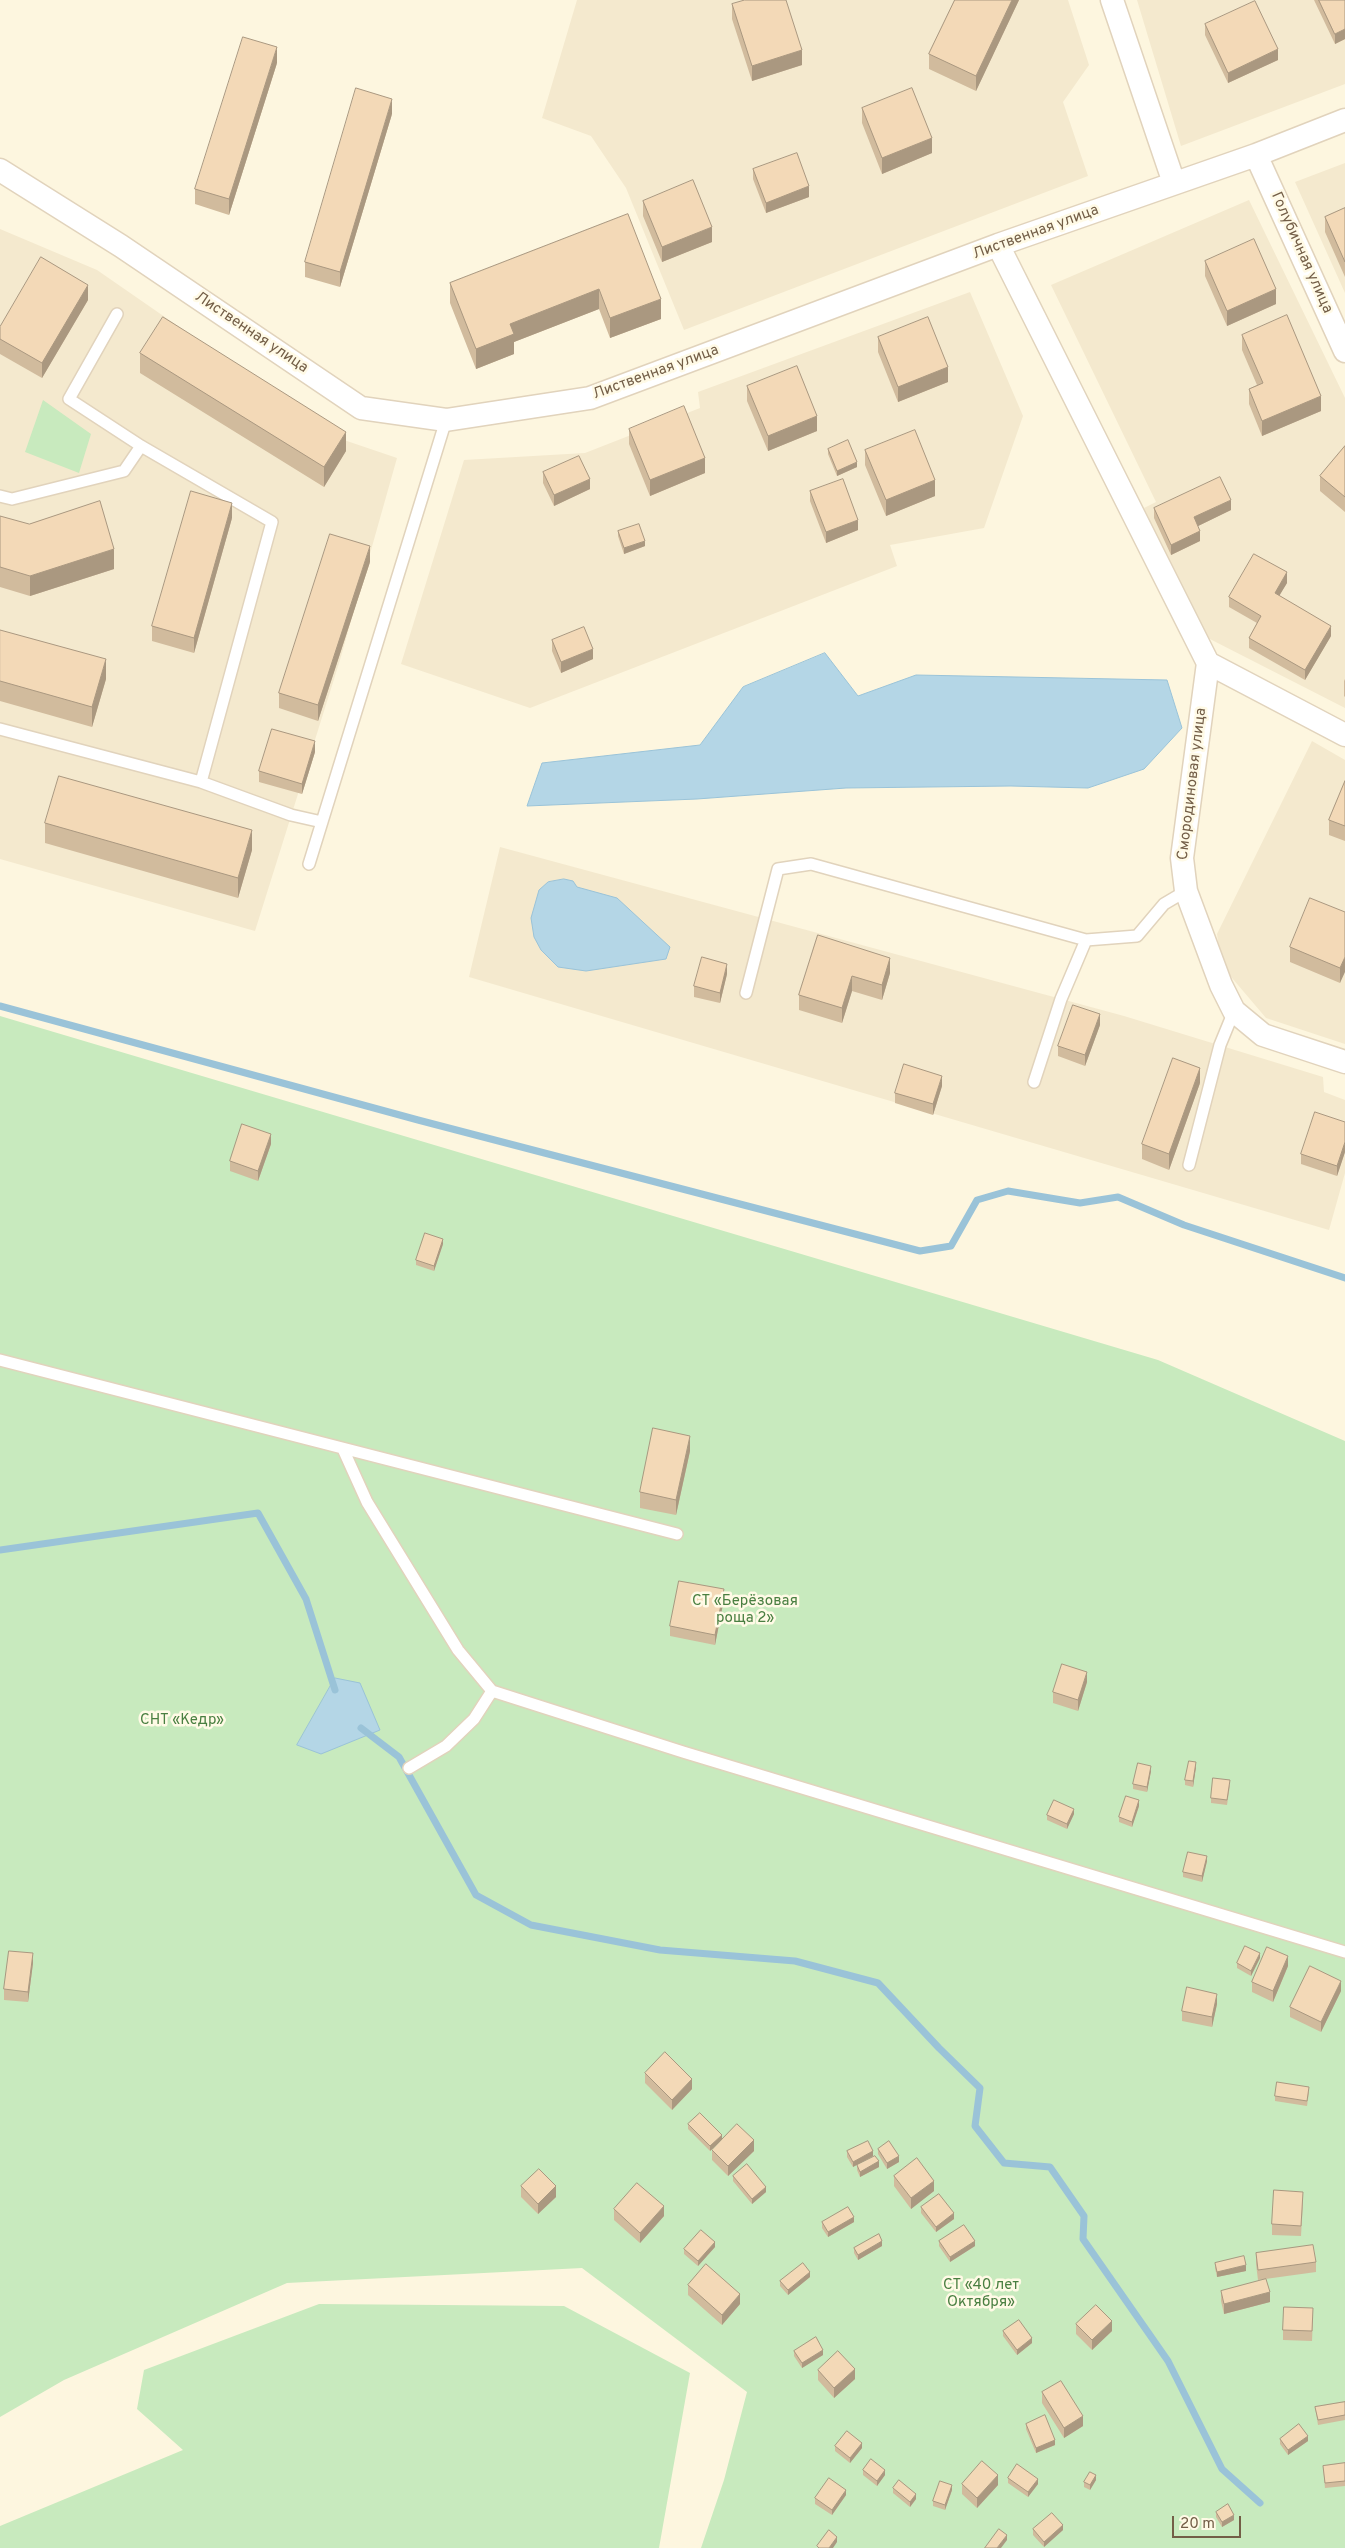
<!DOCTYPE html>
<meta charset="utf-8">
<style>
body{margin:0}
#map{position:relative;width:1345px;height:2548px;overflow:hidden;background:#fdf6df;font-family:Overpass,sans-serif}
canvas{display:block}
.scale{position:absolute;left:1172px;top:2516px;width:69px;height:22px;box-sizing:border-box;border:2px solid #735e47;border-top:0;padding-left:6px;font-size:15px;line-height:18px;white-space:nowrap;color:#735e47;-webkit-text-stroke:4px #fffae6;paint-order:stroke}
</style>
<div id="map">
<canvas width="1345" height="2548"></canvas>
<div class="scale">20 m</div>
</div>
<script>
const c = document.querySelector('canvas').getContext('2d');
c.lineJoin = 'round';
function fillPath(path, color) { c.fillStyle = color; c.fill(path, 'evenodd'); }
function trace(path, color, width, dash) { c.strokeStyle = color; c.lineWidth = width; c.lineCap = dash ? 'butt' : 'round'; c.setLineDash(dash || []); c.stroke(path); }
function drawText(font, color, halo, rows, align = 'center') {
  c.font = font + ' Overpass,sans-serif'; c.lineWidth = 5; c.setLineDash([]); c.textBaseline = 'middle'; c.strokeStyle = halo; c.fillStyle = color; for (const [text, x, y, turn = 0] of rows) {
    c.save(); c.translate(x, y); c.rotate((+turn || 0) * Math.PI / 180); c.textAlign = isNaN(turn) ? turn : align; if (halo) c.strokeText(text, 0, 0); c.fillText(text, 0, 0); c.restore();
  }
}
const residential = new Path2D(`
 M577 0H1068L1089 65 1063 102 1088 176 684 330 626 188 591 136 542 118Z
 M1137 0H1345V84L1181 146Z
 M1345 163V293L1295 182Z
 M1249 200 1345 398V708L1204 636 1144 508 1156 502 1051 285Z
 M0 229 97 270 341 439 397 458 340 660 255 931 0 859Z
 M970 292 1023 416 984 528 890 545 897 566 530 708 401 664 464 460 585 453 700 408 698 392Z
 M1312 741 1345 760V1044L1266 1018 1221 965 1217 934Z
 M500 847 1124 1016 1323 1077 1324 1092 1345 1100V1173L1329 1230 469 977Z`);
const green = new Path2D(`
 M43 400 91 434 79 473 25 452Z
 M0 1016 1158 1360 1345 1441V2548H701L724 2480 747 2392 582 2268 287 2283 64 2380 0 2417Z
 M319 2304 564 2306 690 2373 659 2548H0V2526L183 2450 137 2409 144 2370Z`);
const water = new Path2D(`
 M825 653 858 696 916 675 1167 680 1182 728 1144 769 1088 788 1011 786 846 788 697 799 527 806 542 763 700 745 743 687Z
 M564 879 573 881 577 887 617 898 670 947 666 959 586 971 558 967 541 950 534 937 531 918 539 890 548 882Z
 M335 1678 360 1683 380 1730 321 1754 297 1745Z`);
const stream = new Path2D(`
 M0 1006 418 1120 920 1251 951 1246 977 1200 1008 1191 1080 1203 1118 1197 1184 1225 1345 1278
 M0 1550 258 1513 306 1599 335 1690
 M361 1728 399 1757 476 1895 531 1925 660 1950 795 1961 878 1983 939 2048 980 2088 975 2126 1004 2163 1050 2167 1084 2216 1083 2239 1168 2361 1222 2469 1260 2503`);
const lane = new Path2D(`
 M117 314 69 399 141 446 272 522 201 782
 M0 496 12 499 124 471 141 446
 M0 729 201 782 291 815 322 822
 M309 864 446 420
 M746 993 778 869 811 864 1086 940 1137 936 1164 904 1186 891
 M1034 1082 1061 999 1086 940
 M1189 1165 1220 1045 1234 1011
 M0 1360 677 1534
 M343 1449 367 1502 458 1650 492 1691 683 1752 1345 1952
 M409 1768 446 1746 474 1719 492 1691`);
const street = new Path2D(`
 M1112 0 1174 183
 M1256 155 1345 351
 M0 170 121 246 361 408 446 420 590 398 998 245 1256 155 1345 120
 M998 245 1208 663 1345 735
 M1208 663 1182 858 1186 891 1221 985 1234 1011 1263 1035 1345 1062`);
const wall = new Path2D(`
 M955 0H1019L976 91 929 69V54Z
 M1314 0H1345V39L1335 44Z
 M732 4 802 65 752 81 732 19Z
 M1205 24 1278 60 1228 83 1205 35Z
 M277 63 229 215 195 204V189Z
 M862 108 932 153 882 174 862 123Z
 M392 114 340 287 305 277V262Z
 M753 169 809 197 766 213 753 179Z
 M643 201 712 242 662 262 643 216Z
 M1345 208V277L1325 232V217Z
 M628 214 661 319 610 338 599 309 514 342V354L476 369 450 303V283Z
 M1205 261 1276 304 1227 326 1205 276Z
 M88 300 42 378 0 354V327Z
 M1242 335 1321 411 1262 436 1249 404V389L1257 385 1242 350Z
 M878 337 948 382 898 402 878 352Z
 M140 353 346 451 324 487 140 373Z
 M747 386 817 431 768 451 747 401Z
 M629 429 705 473 650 496 629 444Z
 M1345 446V512L1320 491V476Z
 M828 449 857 467 837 476 828 454Z
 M865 450 935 496 886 516 865 465Z
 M543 472 590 489 554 506 543 483Z
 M810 491 858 530 826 543 810 501Z
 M1154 508 1231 510 1198 526 1200 541 1171 555 1154 518Z
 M0 516 114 569 30 596 0 587Z
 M232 518 194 653 152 641V626Z
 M618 531 645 546 624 554 618 536Z
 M370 562 318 721 279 708V693Z
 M1287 583 1279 595 1331 636 1305 680 1249 648V638L1257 623 1229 607V597Z
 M0 630 106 679 92 727 0 701Z
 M552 640 593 659 561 673 552 651Z
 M1345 679V697L1344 696V681Z
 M315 752 302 794 259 782V771Z
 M1345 781V841L1329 835V820Z
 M45 823 252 850 238 898 45 843Z
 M1345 912 1340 983 1290 962V947Z
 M818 935 890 973 882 1000 852 991 842 1023 799 1010V995Z
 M727 974 720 1003 694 997V986Z
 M1100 1025 1085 1066 1058 1056V1046Z
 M1200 1083 1169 1170 1142 1159V1144Z
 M942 1086 933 1115 895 1103V1093Z
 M1345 1122V1152L1337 1176 1301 1164V1154Z
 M271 1144 258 1181 230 1171V1161Z
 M443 1244 434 1271 416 1265V1260Z
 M690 1451 676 1515 640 1508V1492Z
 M724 1599 715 1645 670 1636V1626Z
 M1087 1682 1078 1711 1053 1703V1692Z
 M1196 1767 1193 1787 1185 1785V1780Z
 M1151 1771 1147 1792 1133 1789V1784Z
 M1230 1785 1227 1805 1211 1803V1798Z
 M1139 1806 1132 1827 1119 1822V1817Z
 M1074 1814 1067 1829 1047 1820V1815Z
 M1207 1861 1202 1882 1183 1877V1872Z
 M1260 1958 1251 1976 1237 1968V1963Z
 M33 1963 28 2002 4 2000V1989Z
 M1288 1966 1273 2002 1252 1992V1982Z
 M1341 1991 1321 2032 1290 2017V2007Z
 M1217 2004 1212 2027 1182 2021V2011Z
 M645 2073 692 2089 672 2110 645 2083Z
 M1309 2092 1307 2106 1275 2101V2096Z
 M688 2124 722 2135 710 2151 688 2129Z
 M878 2149 899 2162 887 2169 878 2154Z
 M712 2150 754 2151 728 2176 712 2160Z
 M847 2151 873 2156 853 2167 847 2157Z
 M857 2165 879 2167 860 2177 857 2170Z
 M733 2176 766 2192 752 2204 733 2181Z
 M894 2176 934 2191 911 2209 894 2186Z
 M521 2186 556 2197 538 2214 521 2197Z
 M1303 2202 1301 2236 1272 2235V2224Z
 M921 2207 954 2219 936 2232 921 2213Z
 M614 2209 664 2216 640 2243 614 2220Z
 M822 2222H854L828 2237 822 2228Z
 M939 2241 975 2246 950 2262 939 2246Z
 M882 2246 858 2260 854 2253V2248Z
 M715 2247 698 2266 684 2254V2249Z
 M1256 2253 1316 2262V2272L1258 2280 1256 2264Z
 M1215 2263 1246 2271 1217 2277 1215 2268Z
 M810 2277 788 2295 780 2286V2281Z
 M688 2285 740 2304 722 2325 688 2295Z
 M1221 2291 1270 2302 1224 2314 1221 2301Z
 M1313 2318 1312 2341 1283 2340V2330Z
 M1076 2324 1112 2331 1092 2350 1076 2334Z
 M1003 2331 1032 2343 1017 2355 1003 2336Z
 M794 2351 823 2355 802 2368 794 2356Z
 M818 2370 855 2379 834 2398 818 2380Z
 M1042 2392 1083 2426 1064 2438 1042 2403Z
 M1345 2402V2420L1318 2425 1315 2407Z
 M1026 2424 1055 2445 1036 2453 1026 2429Z
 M1280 2439 1308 2441 1288 2455 1280 2444Z
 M835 2446 862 2448 850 2463 835 2451Z
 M1345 2463V2486L1325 2488 1323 2466Z
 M863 2470 885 2475 877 2486 863 2475Z
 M1008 2478 1038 2484 1028 2497 1008 2483Z
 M1096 2480 1090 2490 1084 2487V2482Z
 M962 2484 998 2485 977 2508 962 2494Z
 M893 2488 916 2499 910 2507 893 2493Z
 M952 2490 945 2510 933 2506V2501Z
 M846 2495 832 2515 815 2504V2498Z
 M1216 2512 1234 2520 1222 2527 1216 2517Z
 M1033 2529 1063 2530 1044 2547 1033 2535Z`);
const shadedWall = new Path2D(`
 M1012 0H1019L976 91V76Z
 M1345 29V39L1335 44V34Z
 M277 47V63L229 215V199Z
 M1278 49V60L1228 83V73Z
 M802 50V65L752 81V66Z
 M392 99V114L340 287V272Z
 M932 138V153L882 174V158Z
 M809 186V197L766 213V203Z
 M712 227V242L662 262V247Z
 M88 285V300L42 378V363Z
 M599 289V309L514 342V354L476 369V349L510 324Z
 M1276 289V304L1227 326V311Z
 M661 299V319L610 338V318Z
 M948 367V382L898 402V387Z
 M1321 396V411L1262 436V421Z
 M817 416V431L768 451V436Z
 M346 432V451L324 487V467Z
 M705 458V473L650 496V480Z
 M857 462V467L837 476V471Z
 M590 479V489L554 506V495Z
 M935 480V496L886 516V500Z
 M1231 500V510L1194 528V517Z
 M232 503V518L194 653V638Z
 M858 520V530L826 543V532Z
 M1200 531V541L1171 555V545Z
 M645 541V546L624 554V548Z
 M370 546V562L318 721V705Z
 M114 549V569L30 596V576Z
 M1287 572V583L1275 603V593Z
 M1331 626V636L1305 680V670Z
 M593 649V659L561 673V662Z
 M106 659V679L92 727V707Z
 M315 741V752L302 794V784Z
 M252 830V850L238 898V878Z
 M1345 957V972L1340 983V968Z
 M890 958V973L882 1000V985Z
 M727 964V974L720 1003V993Z
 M852 976V991L842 1023V1008Z
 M1100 1014V1025L1085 1066V1055Z
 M1200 1068V1083L1169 1170V1154Z
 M942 1076V1086L933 1115V1104Z
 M271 1134V1144L258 1181V1171Z
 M1345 1142V1152L1337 1176V1166Z
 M443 1239V1244L434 1271V1266Z
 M690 1436V1451L676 1515V1500Z
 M724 1589V1599L715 1645V1635Z
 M1087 1672V1682L1078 1711V1700Z
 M1196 1762V1767L1193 1787V1781Z
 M1151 1766V1771L1147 1792V1787Z
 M1139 1800V1806L1132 1827V1822Z
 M1074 1809V1814L1067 1829V1824Z
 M1207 1856V1861L1202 1882V1876Z
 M33 1953V1963L28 2002V1992Z
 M1260 1953V1958L1251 1976V1971Z
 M1288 1956V1966L1273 2002V1991Z
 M1341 1981V1991L1321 2032V2022Z
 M1217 1994V2004L1212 2027V2017Z
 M692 2079V2089L672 2110V2100Z
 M722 2135V2140L710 2151V2146Z
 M754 2140V2151L728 2176V2166Z
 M873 2151V2156L853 2167V2162Z
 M899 2156V2162L887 2169V2163Z
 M879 2161V2167L860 2177V2172Z
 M934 2181V2191L911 2209V2198Z
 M556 2186V2197L538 2214V2204Z
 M766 2187V2192L752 2204V2199Z
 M664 2206V2216L640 2243V2233Z
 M954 2213V2219L936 2232V2227Z
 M854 2217V2222L828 2237V2232Z
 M882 2241V2246L858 2260V2255Z
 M975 2241V2246L950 2262V2257Z
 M715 2242V2247L698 2266V2261Z
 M1246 2265V2271L1217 2277V2272Z
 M810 2272V2277L788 2295V2290Z
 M1270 2292V2302L1224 2314V2304Z
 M740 2294V2304L722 2325V2315Z
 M1112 2321V2331L1092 2350V2340Z
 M1032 2338V2343L1017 2355V2350Z
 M823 2350V2355L802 2368V2363Z
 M855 2369V2379L834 2398V2388Z
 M1083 2416V2426L1064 2438V2428Z
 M1308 2436V2441L1288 2455V2450Z
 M1055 2440V2445L1036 2453V2448Z
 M862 2443V2448L850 2463V2458Z
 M885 2470V2475L877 2486V2481Z
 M998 2475V2485L977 2508V2498Z
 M1096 2475V2480L1090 2490V2485Z
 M1038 2479V2484L1028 2497V2492Z
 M952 2485V2490L945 2510V2505Z
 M846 2490V2495L832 2515V2510Z
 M916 2494V2499L910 2507V2502Z
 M1234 2515V2520L1222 2527V2522Z
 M1063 2525V2530L1044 2547V2542Z
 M1007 2535V2540L1001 2548H997Z
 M837 2537V2542L833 2548H829Z`);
const building = new Path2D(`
 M745 0H786L802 50 752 66 732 4Z
 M955 0H1012L976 76 929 54Z
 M1319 0H1345V29L1335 34Z
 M1255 1 1278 49 1228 73 1205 24Z
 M243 37 277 47 229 199 195 189Z
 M356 88 392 99 340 272 305 262Z
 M912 88 932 138 882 158 862 108Z
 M797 153 809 186 766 203 753 169Z
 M693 180 712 227 662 247 643 201Z
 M1345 208V262L1325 217Z
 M628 214 661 299 610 318 599 289 510 324 514 334 476 349 450 283Z
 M1254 239 1276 289 1227 311 1205 261Z
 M41 257 88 285 42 363 0 339V327Z
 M1287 315 1321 396 1262 421 1249 389 1263 383 1242 335Z
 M163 317 346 432 324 467 140 353Z
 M928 317 948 367 898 387 878 337Z
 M797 366 817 416 768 436 747 386Z
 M684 406 705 458 650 480 629 429Z
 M915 430 935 480 886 500 865 450Z
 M848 440 857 462 837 471 828 449Z
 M1345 446V497L1320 476Z
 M579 456 590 479 554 495 543 472Z
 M1220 477 1231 500 1194 517 1200 531 1171 545 1154 508Z
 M843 479 858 520 826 532 810 491Z
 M191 491 232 503 194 638 152 626Z
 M100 501 114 549 30 576 0 567V516L29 524Z
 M639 524 645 541 624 548 618 531Z
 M330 534 370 546 318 705 279 693Z
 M1254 554 1287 572 1275 593 1331 626 1305 670 1249 638 1261 616 1229 597Z
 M584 627 593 649 561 662 552 640Z
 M0 630 106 659 92 707 0 681Z
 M272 729 315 741 302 784 259 771Z
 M59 776 252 830 238 878 45 823Z
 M1345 781V826L1329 820Z
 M1310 898 1345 912V957L1340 968 1290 947Z
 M818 935 890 958 882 985 852 976 842 1008 799 995Z
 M702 957 727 964 720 993 694 986Z
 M1073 1005 1100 1014 1085 1055 1058 1046Z
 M1173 1058 1200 1068 1169 1154 1142 1144Z
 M904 1064 942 1076 933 1104 895 1093Z
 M1315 1112 1345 1122V1142L1337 1166 1301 1154Z
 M242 1124 271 1134 258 1171 230 1161Z
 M425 1233 443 1239 434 1266 416 1260Z
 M653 1428 690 1436 676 1500 640 1492Z
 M679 1581 724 1589 715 1635 670 1626Z
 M1062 1664 1087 1672 1078 1700 1053 1692Z
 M1189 1761 1196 1762 1193 1781 1185 1780Z
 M1138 1763 1151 1766 1147 1787 1133 1784Z
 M1213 1778 1230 1780 1227 1800 1211 1798Z
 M1126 1796 1139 1800 1132 1822 1119 1817Z
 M1054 1800 1074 1809 1067 1824 1047 1815Z
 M1188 1852 1207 1856 1202 1876 1183 1872Z
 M1245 1946 1260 1953 1251 1971 1237 1963Z
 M1267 1947 1288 1956 1273 1991 1252 1982Z
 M9 1951 33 1953 28 1992 4 1989Z
 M1310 1966 1341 1981 1321 2022 1290 2007Z
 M1187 1987 1217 1994 1212 2017 1182 2011Z
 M665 2052 692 2079 672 2100 645 2073Z
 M1277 2082 1309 2087 1307 2101 1275 2096Z
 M700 2113 722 2135 710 2146 688 2124Z
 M737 2124 754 2140 728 2166 712 2150Z
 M868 2141 873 2151 853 2162 847 2151Z
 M889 2141 899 2156 887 2163 878 2149Z
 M875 2156 879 2161 860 2172 857 2165Z
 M917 2158 934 2181 911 2198 894 2176Z
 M747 2164 766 2187 752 2199 733 2176Z
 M539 2169 556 2186 538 2204 521 2186Z
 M637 2183 664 2206 640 2233 614 2209Z
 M1274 2190 1303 2192 1301 2226 1272 2224Z
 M939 2194 954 2213 936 2227 921 2207Z
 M848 2207 854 2217 828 2232 822 2222Z
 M964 2225 975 2241 950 2257 939 2241Z
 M701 2230 715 2242 698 2261 684 2249Z
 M879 2234 882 2241 858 2255 854 2248Z
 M1313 2245 1316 2262 1258 2270 1256 2253Z
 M1244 2256 1246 2265 1217 2272 1215 2263Z
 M803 2263 810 2272 788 2290 780 2281Z
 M706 2264 740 2294 722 2315 688 2285Z
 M1266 2279 1270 2292 1224 2304 1221 2291Z
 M1096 2305 1112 2321 1092 2340 1076 2324Z
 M1284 2307 1313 2308 1312 2331 1283 2330Z
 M1019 2320 1032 2338 1017 2350 1003 2331Z
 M816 2337 823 2350 802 2363 794 2351Z
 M838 2351 855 2369 834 2388 818 2370Z
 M1061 2381 1083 2416 1064 2428 1042 2392Z
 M1345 2402V2415L1318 2420 1315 2407Z
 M1045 2415 1055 2440 1036 2448 1026 2424Z
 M1299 2424 1308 2436 1288 2450 1280 2439Z
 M847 2431 862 2443 850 2458 835 2446Z
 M871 2459 885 2470 877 2481 863 2470Z
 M982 2461 998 2475 977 2498 962 2484Z
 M1345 2463V2481L1325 2483 1323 2466Z
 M1017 2464 1038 2479 1028 2492 1008 2478Z
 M1090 2472 1096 2475 1090 2485 1084 2482Z
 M829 2478 846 2490 832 2510 815 2498Z
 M899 2480 916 2494 910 2502 893 2488Z
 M940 2481 952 2485 945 2505 933 2501Z
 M1228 2504 1234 2515 1222 2522 1216 2512Z
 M1052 2513 1063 2525 1044 2542 1033 2529Z
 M999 2529 1007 2535 997 2548H985Z
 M829 2530 837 2537 829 2548H819L817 2546Z`);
const streetNames = [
 ["Лиственная улица",1036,233,-20],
 ["Голубичная улица",1301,253,66],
 ["Лиственная улица",251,333,34],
 ["Лиственная улица",656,373,-20],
 ["Смородиновая улица",1193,784,-83]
];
const parkNames = [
 ["СТ «Берёзовая",745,1602],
 ["роща 2»",745,1619],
 ["СНТ «Кедр»",182,1721],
 ["СТ «40 лет",981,2286],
 ["Октября»",981,2303]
];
fillPath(residential, '#f4e9ce');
fillPath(green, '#c8eabe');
fillPath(water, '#b4d6e6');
trace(water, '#9ac3d8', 1);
trace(stream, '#9ac3d8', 7);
trace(lane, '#e1d3bc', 14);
trace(street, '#e1d3bc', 25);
trace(lane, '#fff', 11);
trace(street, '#fff', 22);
fillPath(wall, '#d1bb9d');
fillPath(shadedWall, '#aa9880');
fillPath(building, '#f3d9b7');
trace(building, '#aa9880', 1);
drawText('15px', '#735e47', '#fffae6', streetNames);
drawText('15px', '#497f41', '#fffae6', parkNames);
</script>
